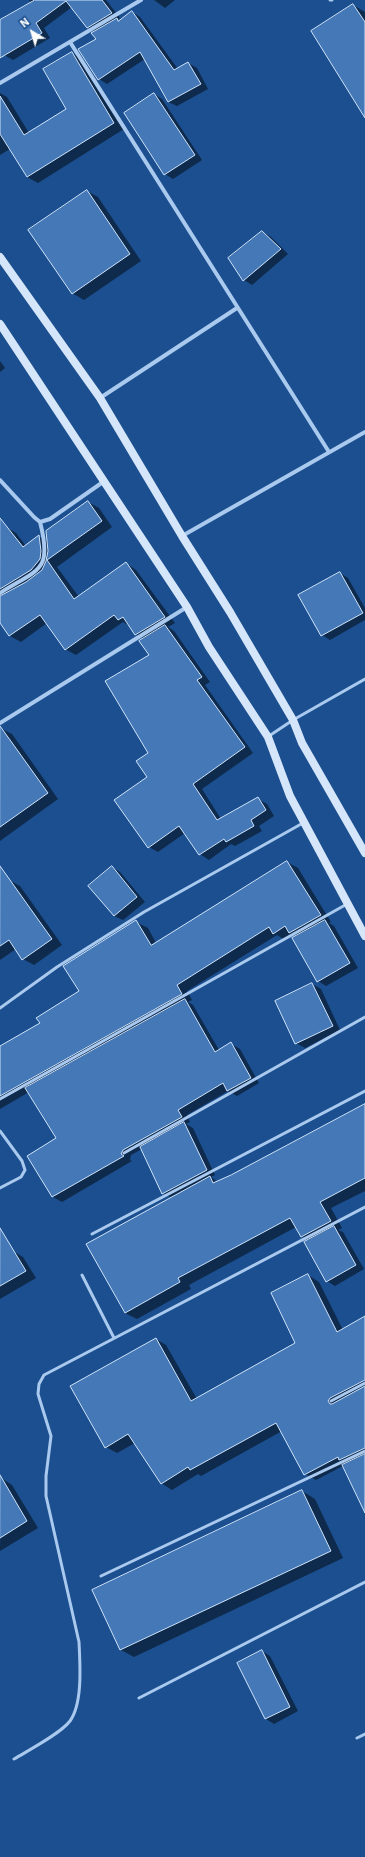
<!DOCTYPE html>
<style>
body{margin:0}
#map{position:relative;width:365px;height:1857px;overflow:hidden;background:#1b4f8f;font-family:"IBM Plex Sans",sans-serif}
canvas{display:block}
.north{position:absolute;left:12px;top:12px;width:40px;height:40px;-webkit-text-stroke:3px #1b4f8f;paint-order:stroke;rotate:322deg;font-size:11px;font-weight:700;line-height:16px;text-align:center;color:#fff}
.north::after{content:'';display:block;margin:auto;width:14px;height:18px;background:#fff;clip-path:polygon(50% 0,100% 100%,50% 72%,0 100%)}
</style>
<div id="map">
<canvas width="365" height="1857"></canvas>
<div class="north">N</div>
</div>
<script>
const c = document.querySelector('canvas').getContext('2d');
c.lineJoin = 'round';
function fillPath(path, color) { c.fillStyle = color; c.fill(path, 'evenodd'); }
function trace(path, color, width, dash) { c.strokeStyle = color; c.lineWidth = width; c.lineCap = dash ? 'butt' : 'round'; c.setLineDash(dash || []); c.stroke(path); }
const shadow = new Path2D(`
 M29 0H106L120 18 117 20 119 21 132 12 140 17 178 69 188 63 197 68 208 89 177 106 168 102 145 59 107 84 99 79 96 32 88 27 72 7 44 28 50 38 13 60 4 55 0 49V22L31 3Z
 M154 0H175L165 8Z
 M353 5 365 12V112Z
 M72 53 83 60 124 129 38 183 27 177 10 149 0 155V93L7 97 29 133 67 109Z
 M154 94 162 99 202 160 173 179 165 174Z
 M87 191 98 197 141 261 84 300 72 293Z
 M263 232 271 237 288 254 252 285 244 280Z
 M0 361 5 368 0 372Z
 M88 502 99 508 112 527 57 567 79 597 126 563 136 570 175 623 168 627 174 631 210 682 205 685 253 753 202 789 221 819 258 799 267 804 274 816 259 826 262 831 235 846 231 844 209 860 200 854 185 833 158 852 149 847 150 655 144 639 136 634 130 626 123 622 76 655 65 649 47 623 21 642 10 636 0 622V531L6 527 16 533 26 546 39 537 48 541Z
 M340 573 348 578 365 608V620L330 640 322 635Z
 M0 728 12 734 58 799 0 841Z
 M287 862 298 868 331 922 329 923 334 926 358 968 326 986 318 981 297 937 294 934 285 940 277 935 187 991 192 1000 188 1002 193 1005 219 1050 231 1044 240 1049 259 1083 237 1096 228 1091 187 1115 190 1122 186 1124 193 1128 215 1175 211 1177 218 1182 365 1105V1191L331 1208 342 1228 338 1230 343 1232 364 1269 335 1286 327 1281 309 1241 301 1236 296 1227 189 1285 191 1289 137 1319 125 1313 172 1198 163 1193 142 1149 131 1155 130 1160 132 1161 62 1202 53 1197 58 1138 29 1092 0 1109V1047L41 1024 80 991 136 922 148 928 156 943Z
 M112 867 120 872 145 902 123 920 114 916Z
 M9 880 20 886 62 945 34 965 23 959 16 949 0 960V886Z
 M312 984 321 989 340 1030 305 1048 296 1043Z
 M13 1251 23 1257 36 1278 0 1299V1258Z
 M308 1275 319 1282 343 1330 365 1317V1511L343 1466 316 1480 305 1474 282 1431 201 1476 198 1474 172 1490 161 1483 135 1443 117 1453 106 1447 156 1339 166 1345 197 1399 297 1343Z
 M1 1478 12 1485 38 1528 0 1551Z
 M302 1491 315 1499 343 1558 134 1657 121 1650 93 1591Z
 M262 1651 270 1656 298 1711 274 1724 266 1719Z`);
const building = new Path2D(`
 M35 0H102L112 13 87 28 66 1 36 23 42 33 0 58V20Z
 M353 4 365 22V118L311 31Z
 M132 11 174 70 188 62 201 84 168 102 140 52 98 80 78 49 96 39 91 33 117 18 118 21Z
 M72 52 114 123 27 177 0 134V96L24 135 66 109 43 69Z
 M154 93 195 155 164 175 124 113Z
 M87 190 130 254 72 294 28 230Z
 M262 231 281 249 243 281 228 258Z
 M88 501 102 521 47 560 74 599 126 562 165 617 135 635 123 617 118 620 114 615 65 650 40 615 9 636 0 623V596L26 582 42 570 46 561 48 551 46 531Z
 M0 518 23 547 39 535 41 551 40 559 31 570 0 589Z
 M340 572 363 613 321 636 298 595Z
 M165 625 202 677 197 680 245 747 193 784 217 820 258 797 266 810 251 820 254 826 226 842 224 839 199 855 179 826 148 848 114 800 147 777 136 761 148 753 105 681 149 655 139 641Z
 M0 726 48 793 0 827Z
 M287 861 321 915 289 933 285 926 273 934 269 927 177 985 182 994 0 1096V1046L40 1023 36 1018 79 991 63 966 136 920 151 945Z
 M0 866 52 939 22 960 9 940 0 946Z
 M112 866 137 897 114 916 88 886Z
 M325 920 350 963 317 982 292 938Z
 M312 983 333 1026 295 1044 275 1001Z
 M185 999 215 1052 231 1042 251 1078 227 1091 223 1083 178 1110 182 1117 123 1150 121 1154 124 1156 52 1197 27 1156 56 1138 25 1088Z
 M365 1104V1178L320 1202 331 1221 301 1237 290 1218 178 1278 180 1282 125 1313 86 1244 210 1176 213 1183 231 1175Z
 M184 1122 207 1170 162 1194 140 1147Z
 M334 1226 356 1265 326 1282 304 1242Z
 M0 1228 26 1271 0 1286Z
 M308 1274 337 1332 365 1316V1380L330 1398 328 1401 330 1404H332L365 1386V1448L339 1460 338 1457 304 1475 276 1423 190 1470 188 1467 161 1484 128 1434 105 1448 70 1386 156 1338 191 1401 295 1343 271 1293Z
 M365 1454V1513L342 1465Z
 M0 1475 27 1521 0 1538Z
 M302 1490 331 1551 120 1650 92 1590Z
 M262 1650 290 1707 265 1719 237 1663Z`);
const lane = new Path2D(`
 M330 0H332
 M269 736 293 720 365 679
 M0 1008 57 967 144 912 303 823
 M0 1099 347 904
 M0 1131 22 1161 25 1170 21 1177 0 1188
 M124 1153 365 1017
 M92 1234 365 1091
 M82 1275 114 1338
 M331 1401 365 1383
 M101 1576 365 1451
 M139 1698 365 1582
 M357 1738 365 1734
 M14 1759C29 1750 60 1734 70 1721 83 1703 80 1664 79 1642L46 1496V1476L51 1436 38 1394 39 1384 44 1375 365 1207`);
const street = new Path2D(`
 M70 42 329 452
 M0 83 141 0
 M100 398 237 308
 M0 480 34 517 40 522 50 519 103 482
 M182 536 365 432
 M0 593C38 569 53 572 40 522
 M0 723 187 607`);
const secondary = new Path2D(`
 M0 257 100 398 182 536 230 612 293 720 302 743 365 853
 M0 324 187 607 209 647 268 737 290 796 365 936`);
fillPath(shadow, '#0007');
fillPath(building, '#4478b7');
trace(building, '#cfe3fa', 1);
trace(lane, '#a9c9ee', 3);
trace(street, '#a9c9ee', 4);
trace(secondary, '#d6e6fa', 8);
</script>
